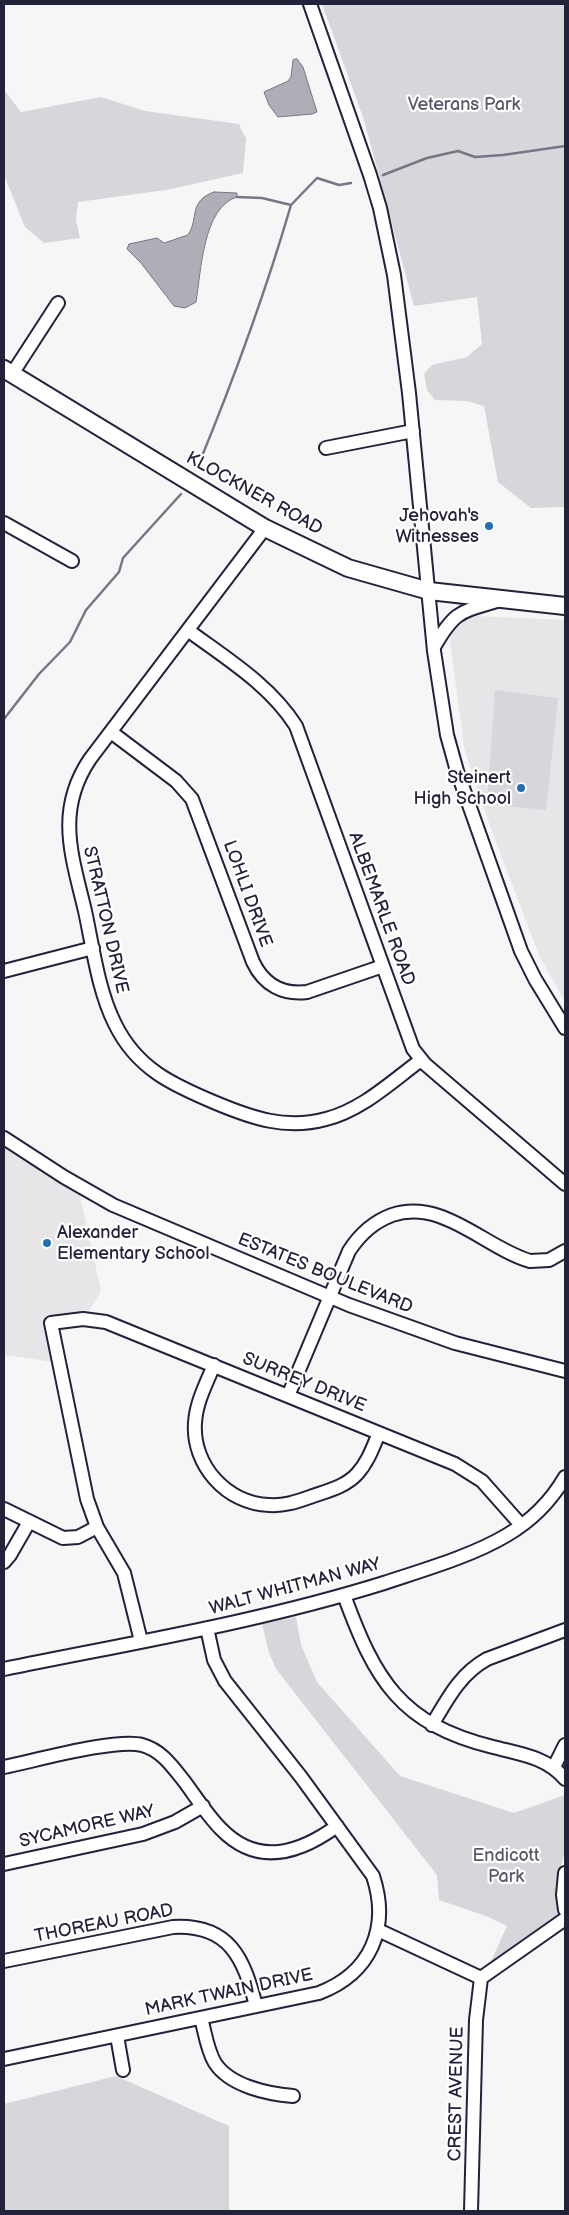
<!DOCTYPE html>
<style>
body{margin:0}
#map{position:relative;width:569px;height:2215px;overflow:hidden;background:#f6f6f7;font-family:"Balsamiq Sans",sans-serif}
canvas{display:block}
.frame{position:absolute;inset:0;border:5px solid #22223b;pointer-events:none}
</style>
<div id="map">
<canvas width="569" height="2215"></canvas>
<div class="frame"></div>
</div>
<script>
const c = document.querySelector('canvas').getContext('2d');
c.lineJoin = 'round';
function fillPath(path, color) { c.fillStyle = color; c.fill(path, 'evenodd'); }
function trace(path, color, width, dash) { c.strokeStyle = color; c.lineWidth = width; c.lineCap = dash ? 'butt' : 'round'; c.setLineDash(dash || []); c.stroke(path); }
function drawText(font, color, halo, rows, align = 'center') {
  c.font = font + ' "Balsamiq Sans",sans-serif'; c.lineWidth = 4.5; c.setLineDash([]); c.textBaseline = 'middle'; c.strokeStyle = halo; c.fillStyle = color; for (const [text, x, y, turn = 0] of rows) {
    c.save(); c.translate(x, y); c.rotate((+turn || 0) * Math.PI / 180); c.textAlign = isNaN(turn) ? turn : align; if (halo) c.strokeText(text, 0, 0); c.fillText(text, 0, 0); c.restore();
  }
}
const built = new Path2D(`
 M476 616 565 620V1002L539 955 491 829 464 748 450 640 452 627 463 617Z
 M4 1148 80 1195 101 1291 89 1311 44 1320 53 1362 4 1355Z`);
const green = new Path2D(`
 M322 4H565V507L531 508 498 482 484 406 467 401 435 400 427 390 424 374 432 365 467 357 482 344 477 297 414 306 364 120Z
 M4 90 21 112 101 97 145 111 239 124 246 139 243 173 166 190 78 202 76 220 80 238 44 243 25 227 4 175Z
 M495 690 558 698 546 810 487 804Z
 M296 1617 301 1645 317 1682 400 1776 514 1813 565 1795V1849L557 1886 562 1913 488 1968 507 1926 486 1916 439 1900 437 1875 276 1669 269 1653 262 1624Z
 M116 2076 229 2126V2211H4V2104Z`);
const water = new Path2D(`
 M297 59 303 67 317 112 312 114 278 117 269 105 264 92 288 81 291 77 293 60Z
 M214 192 237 193V197C203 207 201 272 196 302L185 308 174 306 141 263 127 249 129 244 157 238 164 243 188 235C199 219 188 201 214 192Z`);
const stream = new Path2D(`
 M383 175 427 158 458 151 475 157 503 155 565 146
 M237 197 262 198 291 205 317 178 339 185 351 183
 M198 466C233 381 265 294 291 205
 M4 719 39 674 70 642 86 610 119 572 123 558 181 494`);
const minor = new Path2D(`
 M310 4 370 175 380 208 394 275 409 393 434 651 447 735 457 771 521 951 535 979 565 1028
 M12 374 58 303
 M326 448 413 431
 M4 523 72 561
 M265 528 90 759C55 811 72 856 85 911 93 948 98 990 115 1024 137 1069 173 1085 216 1103 252 1118 286 1130 326 1119 362 1110 391 1082 421 1060
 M189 631C227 659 270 685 296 726L413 1049 425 1064 565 1184
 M434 647C455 610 461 612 500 600
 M111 732 176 781 192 799 253 962C264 985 283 995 307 992L383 966
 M4 971 93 948
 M4 1138 64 1177 113 1205 349 1305 455 1343 565 1371
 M214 1365C206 1384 196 1403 195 1423 192 1465 227 1504 269 1505 284 1506 296 1502 310 1497 327 1491 345 1487 357 1474 368 1462 373 1447 379 1433
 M288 1396 349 1251C360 1234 373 1222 392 1215 443 1198 485 1248 530 1261L549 1260 565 1251
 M4 1509 63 1538 78 1537 97 1527
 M4 1562 10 1555 29 1522
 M344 1595C375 1680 400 1724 493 1747 520 1754 547 1757 565 1779
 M141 1641 124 1573 97 1527 87 1499 51 1323 83 1319 106 1322 455 1464 482 1481 521 1525
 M4 1669C131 1643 259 1622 384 1583 423 1570 472 1556 507 1535 531 1521 551 1501 565 1477
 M432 1725C448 1698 460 1674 487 1659L565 1630
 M4 1767C34 1761 116 1738 142 1745 161 1750 172 1766 184 1781 196 1797 207 1815 221 1829 258 1867 300 1853 337 1826
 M554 1767 565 1745
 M4 1864 143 1834 175 1822 203 1806
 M565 1873 563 1895 565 1910
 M378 1930 481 1978 565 1919
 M4 1961 173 1927C230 1924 244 1959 256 2006
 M201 2018C205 2032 207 2050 215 2063 230 2086 268 2094 293 2096
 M117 2036 123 2070
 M4 2059 319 1993C371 1973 390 1928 373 1876L301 1777 225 1681 214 1660 207 1628
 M471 2211 476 2020 481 1978`);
const major = new Path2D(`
 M4 369 265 528 348 568 429 591 565 606`);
const markers = [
 [489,526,5,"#1f6fb2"],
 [521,788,5,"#1f6fb2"],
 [47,1243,5,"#1f6fb2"]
];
const parkNames = [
 ["Veterans Park",464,105],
 ["Endicott",506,1856],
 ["Park",506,1877]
];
const streetNames = [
 ["KLOCKNER ROAD",254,494,29],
 ["LOHLI DRIVE",247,894,70],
 ["ALBEMARLE ROAD",381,909,70],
 ["STRATTON DRIVE",105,920,77],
 ["ESTATES BOULEVARD",325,1274,22],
 ["SURREY DRIVE",304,1383,22],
 ["WALT WHITMAN WAY",295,1587,-15],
 ["SYCAMORE WAY",87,1827,-13],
 ["THOREAU ROAD",104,1924,-11],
 ["MARK TWAIN DRIVE",229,1993,-12],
 ["CREST AVENUE",457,2094,-89]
];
const poiNames = [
 ["Jehovah's",479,516],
 ["Witnesses",479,537],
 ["Steinert",511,778],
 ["High School",511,799],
 ["Alexander",57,1233,"left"],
 ["Elementary School",57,1254,"left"]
];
fillPath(built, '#e6e6e9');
fillPath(green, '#d7d7db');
fillPath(water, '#aeaeb7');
trace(water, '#767685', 1);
trace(stream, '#767685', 2.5);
trace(minor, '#22223b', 16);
trace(major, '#22223b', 20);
trace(minor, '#fff', 12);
trace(major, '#fff', 16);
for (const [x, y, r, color] of markers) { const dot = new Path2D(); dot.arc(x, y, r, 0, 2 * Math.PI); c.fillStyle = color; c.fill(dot); trace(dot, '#fff', 2); }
drawText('18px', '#58586b', '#fff', parkNames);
drawText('18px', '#22223b', '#fff', streetNames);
drawText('18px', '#22223b', '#fff', poiNames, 'right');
</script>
